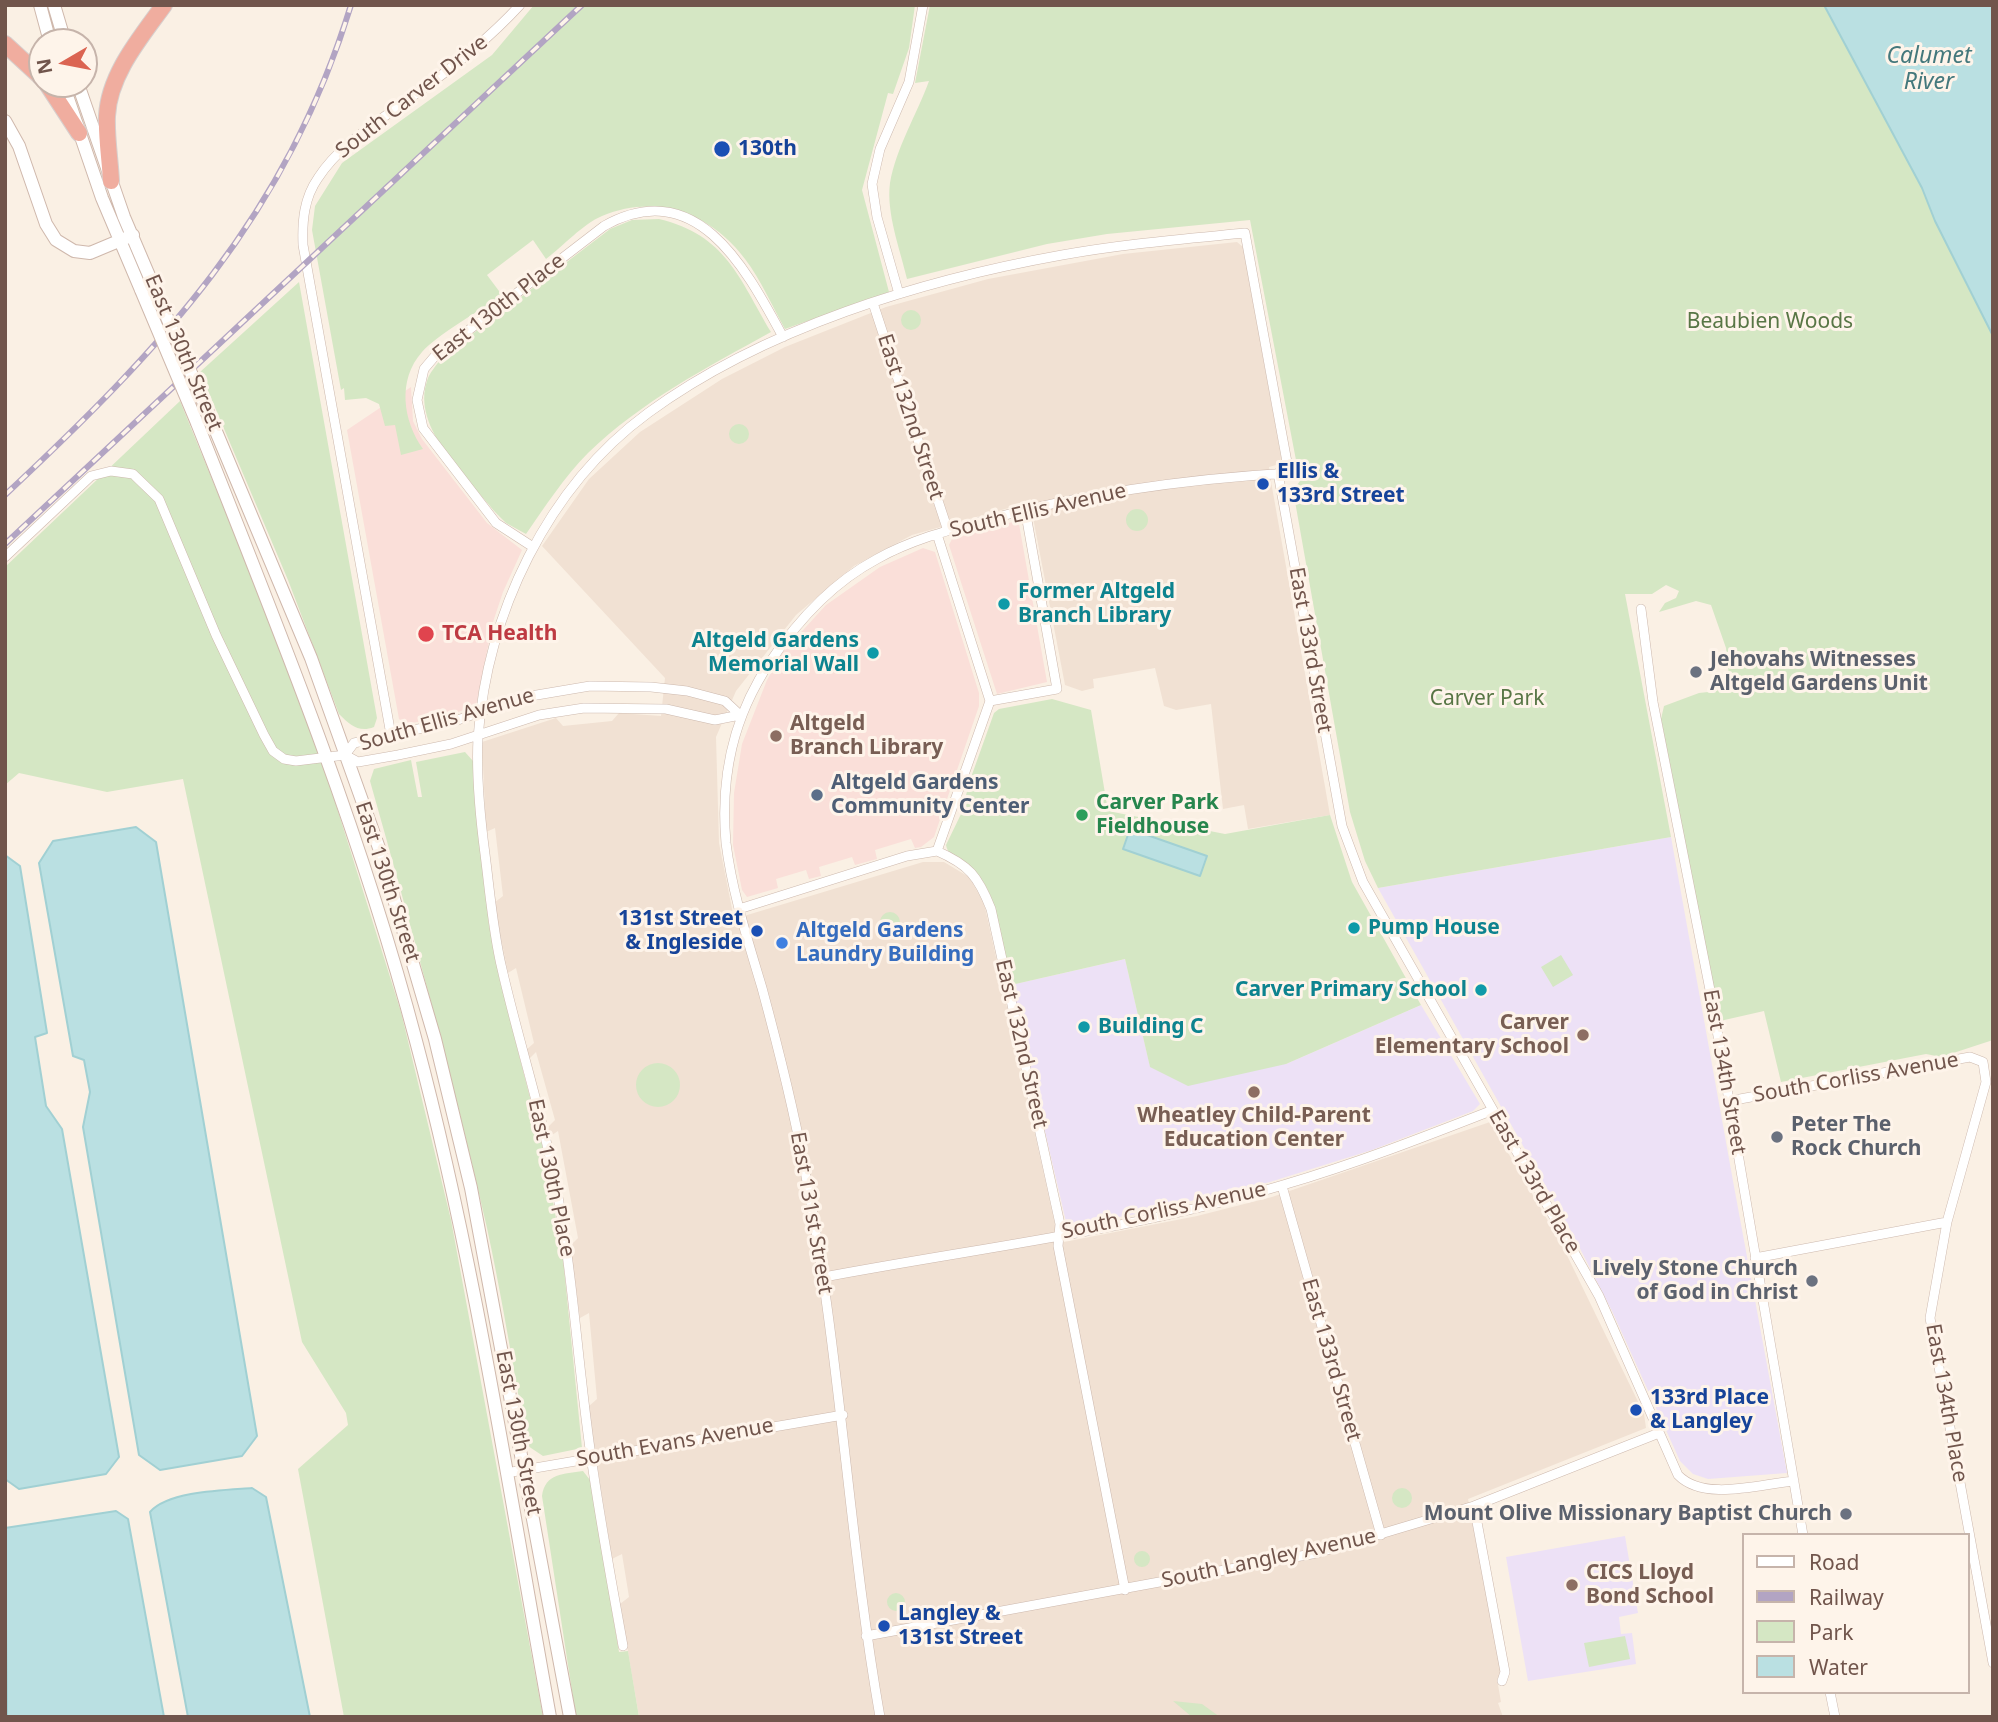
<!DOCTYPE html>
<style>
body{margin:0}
#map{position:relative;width:1998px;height:1722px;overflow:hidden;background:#faf0e4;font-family:"Noto Sans",sans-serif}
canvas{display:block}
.frame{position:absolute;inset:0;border:7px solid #71554c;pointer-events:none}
.legend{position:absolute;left:1742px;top:1533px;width:228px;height:161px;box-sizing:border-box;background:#fef4ea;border:2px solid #c6b4ab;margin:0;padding:9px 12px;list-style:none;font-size:21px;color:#71554c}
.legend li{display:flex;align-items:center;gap:14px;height:35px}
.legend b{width:35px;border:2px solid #c6b4ab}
.north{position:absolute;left:28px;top:28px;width:70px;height:70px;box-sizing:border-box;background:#fef4ea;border:2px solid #c6b4ab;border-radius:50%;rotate:260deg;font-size:19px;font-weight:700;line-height:28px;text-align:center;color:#71554c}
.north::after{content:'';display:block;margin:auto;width:24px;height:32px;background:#db6452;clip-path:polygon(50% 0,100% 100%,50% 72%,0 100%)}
</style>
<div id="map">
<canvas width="1998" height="1722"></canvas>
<div class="frame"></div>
<ul class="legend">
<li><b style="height:9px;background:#fff"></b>Road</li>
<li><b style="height:9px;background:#b2a4c3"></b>Railway</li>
<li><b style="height:19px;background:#d5e7c4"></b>Park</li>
<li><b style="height:19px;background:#bae0e2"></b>Water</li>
</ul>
<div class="north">N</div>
</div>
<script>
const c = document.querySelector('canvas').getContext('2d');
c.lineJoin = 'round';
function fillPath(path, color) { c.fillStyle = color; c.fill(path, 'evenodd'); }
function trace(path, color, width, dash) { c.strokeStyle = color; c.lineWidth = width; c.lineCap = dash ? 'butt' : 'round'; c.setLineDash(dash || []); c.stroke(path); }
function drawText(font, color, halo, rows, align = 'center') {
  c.font = font + ' "Noto Sans",sans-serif'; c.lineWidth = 6; c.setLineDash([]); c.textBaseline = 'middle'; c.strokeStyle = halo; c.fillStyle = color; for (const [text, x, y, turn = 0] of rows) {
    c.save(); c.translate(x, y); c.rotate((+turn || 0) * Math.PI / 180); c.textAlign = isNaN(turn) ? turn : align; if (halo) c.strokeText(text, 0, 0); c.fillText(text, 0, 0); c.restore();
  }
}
const residential = new Path2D(`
 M1237 242 1243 247 1281 457 1280 464 1269 467 1272 487 1330 815 1248 829 1244 805 1223 809 1211 704 1176 710 1164 706 1155 668 1093 679 1094 688 1082 691 1065 685 1030 502 912 535 854 566 796 615 736 691 716 737 719 843 734 919 923 862H944L969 877 984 903 1059 1243 1197 1216 1272 1197 1490 1122 1561 1243 1644 1414 1646 1428 1468 1499 1501 1674 1497 1679 1501 1702 1498 1703 1503 1717H639L620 1604 629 1597 622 1554 612 1559 588 1407 597 1399 589 1313 580 1318 570 1246 578 1238 558 1131 549 1137 547 1128 555 1120 536 1052 529 1059 526 1050 534 1043 516 968 508 973 494 903 503 896 495 828 486 832 482 742 556 718 563 726 612 721 619 713 661 716 665 678 542 546 589 479 640 432 722 379 785 347 886 307 988 279 1123 254Z`);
const commercial = new Path2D(`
 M411 387 413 421 422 439 487 523 522 550 503 592 493 622 476 706 440 718 406 724 399 719 347 430Z
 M1016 521 1019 524 1047 682 997 694 949 545 952 539Z
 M923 548 935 552 979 693V706L934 837 921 847 915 848 911 839 875 850 877 859 855 865 852 857 819 867 821 876 809 879 806 870 776 879 778 888 747 897 742 890 733 845 734 793 742 744 767 680 783 652 826 605 880 567Z`);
const education = new Path2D(`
 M1671 837 1733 1181 1787 1473 1708 1479 1693 1474 1680 1461 1612 1311 1571 1231 1378 888Z
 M1125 959 1150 1066 1286 1064 1421 1005 1480 1104 1473 1111 1372 1150 1270 1182 1136 1214 1067 1226 1011 985Z
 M1625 1536 1638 1613 1619 1617 1621 1634 1632 1633 1636 1664 1528 1681 1506 1557Z`);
const green = new Path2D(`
 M534 5H915L909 48 893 94 888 93 862 190 889 292 785 329C772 306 761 280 745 259 711 213 656 193 602 216 583 224 563 246 546 259L533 240 487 275 502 295C480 311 438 334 422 352 397 380 403 421 423 449L401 455 395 425 385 426 379 404 366 398 345 400 344 388 341 390 312 230 315 206 342 163 492 55Z
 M930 5H1824L1922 188 1935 221 1993 336V1040L1941 1057 1926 1054 1781 1082 1764 1011 1720 1021 1661 719 1664 706 1699 693 1717 691 1729 676 1726 648 1711 605 1696 601 1659 612 1665 603 1676 598 1679 591 1666 585 1652 594H1625L1671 837 1378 888 1365 861 1350 812 1293 490 1300 481 1250 220 1107 234 1047 244 907 279C900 249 886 213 890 183 896 148 917 114 929 81L915 83Z
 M659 219C726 235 739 278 771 332 706 368 642 401 588 453 564 477 545 507 526 534L506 523 496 513C468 478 411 428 427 381 429 373 437 365 441 358L610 229 632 220Z
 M299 282 377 718 374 727C359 733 350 725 339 714L288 580 200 372Z
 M901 320a10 10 0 1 1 20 0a10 10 0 1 1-20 0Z
 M180 401 306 709 401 1012 451 1220 543 1717H344L298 1469 348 1425 346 1413 302 1342 183 779 107 792 19 773 5 785V567Z
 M729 434a10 10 0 1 1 20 0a10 10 0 1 1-20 0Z
 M1126 520a11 11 0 1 1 22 0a11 11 0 1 1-22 0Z
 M1052 699 1091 710 1108 811 1225 834 1330 815 1352 882 1421 1005 1286 1064 1188 1086 1150 1067 1125 959 1011 985C1004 956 999 901 981 879 971 867 949 861 946 845L962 812 969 783 994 713 999 709Z
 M465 752 473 761 489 925 500 981 545 1156 563 1258 582 1448 543 1456 528 1446 526 1437C513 1367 502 1297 487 1228 453 1078 412 930 370 781L374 769 411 760 418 797H422L416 762Z
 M880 922a10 10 0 1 1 20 0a10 10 0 1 1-20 0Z
 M1561 955 1573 975 1553 987 1541 967Z
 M636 1085a22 22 0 1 1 44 0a22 22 0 1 1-44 0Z
 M583 1471 590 1480 619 1652 628 1651 639 1717H576L542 1496C545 1473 564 1474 583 1471Z
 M1392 1498a10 10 0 1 1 20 0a10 10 0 1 1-20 0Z
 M1134 1559a8 8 0 1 1 16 0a8 8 0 1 1-16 0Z
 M887 1602a9 9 0 1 1 18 0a9 9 0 1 1-18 0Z
 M1625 1636 1630 1659 1589 1667 1584 1643Z
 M1173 1701 1202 1704 1220 1717H1192Z`);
const water = new Path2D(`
 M1824 5H1993V336L1935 221 1922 188Z
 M136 827 156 842 257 1436 242 1456 160 1470 139 1455 83 1127 90 1092 84 1060 73 1056 39 863 53 841Z
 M1130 829 1207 856 1200 876 1123 849Z
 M5 855 20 866 47 1033 35 1037 46 1106 62 1129 119 1457 106 1474 19 1489 5 1479Z
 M252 1488 266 1497 310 1717H188L150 1512C168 1491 226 1490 252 1488Z
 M116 1511 128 1519 164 1717H7L5 1528Z`);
const street = new Path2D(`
 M899 294 877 217 872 184 880 149 909 82 923 5
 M873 303 948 531
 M1278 473 1342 826 1363 882 1599 1296 1678 1475C1704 1502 1760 1484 1794 1481
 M937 534 990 701 937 851C969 865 978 876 991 909L1060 1224 1058 1246 1125 1590
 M533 547 496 523 423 428 417 400 424 369 435 356 604 226C697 174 746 269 783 337
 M5 557 91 476 111 471 133 474 159 499 216 635 264 735 273 751 284 759 296 761 345 755 358 762 398 755 451 744 539 715 584 708 666 709 715 720 740 715
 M1641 609 1653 702 1711 995 1803 1535
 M990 701 1057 689 1025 509
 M391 735 303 245C302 221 304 198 318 178 340 144 378 122 410 98 450 70 487 41 520 5
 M345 755 354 743 455 721 519 698 590 686 651 687 687 691 725 701 740 715
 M739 909 907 856 937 851
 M1729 1101 1970 1057 1983 1062 1986 1082 1947 1222 1930 1318 1993 1663
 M1282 1186 1381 1535
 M1755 1258 1947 1222
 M824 1277C977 1248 1134 1230 1283 1185 1355 1164 1424 1137 1493 1110
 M506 1473 843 1415
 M1474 1506 1505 1672 1502 1681
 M866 1636 1317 1553 1474 1506 1659 1433
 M623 1646C610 1573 596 1500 587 1426 576 1342 571 1259 554 1176 540 1107 518 1039 502 969 493 932 490 893 485 854 480 816 476 776 478 738 487 614 547 487 648 413 764 328 922 280 1062 255 1122 244 1184 239 1245 233L1289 473C1187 479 1085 493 986 520 949 530 911 540 877 559 832 583 798 620 770 662 733 717 720 776 726 843 732 892 748 941 762 988 778 1047 793 1106 804 1166 840 1348 848 1534 880 1717
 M1830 1692 1835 1717`);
const secondary = new Path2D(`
 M40 5 50 42
 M54 5 65 42
 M63 84 102 198 141 290
 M78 84 124 217 153 285
 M5 121 19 146 46 224 56 240 74 251 90 253 133 235
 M210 417 311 658 379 848 435 1039 471 1188 570 1717
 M197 423C278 627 360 829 416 1041 475 1262 509 1491 550 1717`);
const highway = new Path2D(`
 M5 44 42 78
 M47 84 79 133
 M111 181C110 160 106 137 107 116 109 74 141 37 164 5`);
const rail = new Path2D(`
 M5 495C162 348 286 217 351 5
 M5 544 582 5`);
const secondaryBridge = new Path2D(`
 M153 285 210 417
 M141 290 197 423`);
const markers = [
 [722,149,9,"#1a4fb4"],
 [1263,484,7,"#1a4fb4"],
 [1004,604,7,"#0f9aa8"],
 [426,634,9,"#e0444e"],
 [873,653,7,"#0f9aa8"],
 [1696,672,7,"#6b7280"],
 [776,736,7,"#8d6e63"],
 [817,795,7,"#5c6f8a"],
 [1082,815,7,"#2e9e5b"],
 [1354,928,7,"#0f9aa8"],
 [757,931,7,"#1a4fb4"],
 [782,943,7,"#3f7fe0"],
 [1481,990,7,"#0f9aa8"],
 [1084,1027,7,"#0f9aa8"],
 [1583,1035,7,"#8d6e63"],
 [1254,1092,7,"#8d6e63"],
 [1777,1137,7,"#6b7280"],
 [1812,1281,7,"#6b7280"],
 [1636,1410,7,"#1a4fb4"],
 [1846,1514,7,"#6b7280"],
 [1572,1585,7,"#8d6e63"],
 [884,1626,7,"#1a4fb4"]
];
const streetNames = [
 ["South Carver Drive",412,97,-38],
 ["East 130th Place",499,308,-38],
 ["East 130th Street",183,353,67],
 ["East 132nd Street",910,417,72],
 ["South Ellis Avenue",1038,511,-13],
 ["East 133rd Street",1310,650,80],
 ["South Ellis Avenue",447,720,-16],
 ["East 130th Street",387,882,72],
 ["East 132nd Street",1021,1044,77],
 ["East 134th Street",1724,1072,80],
 ["South Corliss Avenue",1856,1078,-10],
 ["East 130th Place",551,1178,78],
 ["East 133rd Place",1534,1182,60],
 ["South Corliss Avenue",1164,1211,-12],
 ["East 131st Street",811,1213,80],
 ["East 133rd Street",1331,1360,74],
 ["East 134th Place",1946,1403,80],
 ["East 130th Street",518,1433,79],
 ["South Evans Avenue",675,1443,-10],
 ["South Langley Avenue",1269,1559,-12]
];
const transitNames = [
 ["130th",738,149],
 ["Ellis &",1277,472],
 ["133rd Street",1277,496],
 ["131st Street",743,919,"right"],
 ["& Ingleside",743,943,"right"],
 ["133rd Place",1650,1398],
 ["& Langley",1650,1422],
 ["Langley &",898,1614],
 ["131st Street",898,1638]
];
const parkNames = [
 ["Beaubien Woods",1770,322],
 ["Carver Park",1487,699]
];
const cultureNames = [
 ["Former Altgeld",1018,592],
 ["Branch Library",1018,616],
 ["Altgeld Gardens",859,641,"right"],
 ["Memorial Wall",859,665,"right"],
 ["Pump House",1368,928],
 ["Carver Primary School",1467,990,"right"],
 ["Building C",1098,1027]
];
const healthNames = [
 ["TCA Health",442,634]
];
const worshipNames = [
 ["Jehovahs Witnesses",1710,660],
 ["Altgeld Gardens Unit",1710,684],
 ["Peter The",1791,1125],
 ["Rock Church",1791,1149],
 ["Lively Stone Church",1798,1269,"right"],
 ["of God in Christ",1798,1293,"right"],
 ["Mount Olive Missionary Baptist Church",1832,1514,"right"]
];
const educationNames = [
 ["Altgeld",790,724],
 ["Branch Library",790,748],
 ["Carver",1569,1023,"right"],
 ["Elementary School",1569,1047,"right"],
 ["Wheatley Child-Parent",1254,1116,"center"],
 ["Education Center",1254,1140,"center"],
 ["CICS Lloyd",1586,1573],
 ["Bond School",1586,1597]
];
const serviceNames = [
 ["Altgeld Gardens",831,783],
 ["Community Center",831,807]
];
const leisureNames = [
 ["Carver Park",1096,803],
 ["Fieldhouse",1096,827]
];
const shopNames = [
 ["Altgeld Gardens",796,931],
 ["Laundry Building",796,955]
];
const waterNames = [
 ["Calumet",1929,56],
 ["River",1929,82]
];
fillPath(residential, '#f1e1d3');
fillPath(commercial, '#fadfd9');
fillPath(education, '#ede1f6');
fillPath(green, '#d5e7c4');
fillPath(water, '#bae0e2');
trace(water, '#a1d0d3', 2);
trace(street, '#cdb9ae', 10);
trace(secondary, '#cfb8ac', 14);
trace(highway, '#d7cfcd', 18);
trace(street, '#fff', 9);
trace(secondary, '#fff', 12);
trace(highway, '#f0ad9f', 16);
trace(rail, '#b2a4c3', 6);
trace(rail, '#fef4ea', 3.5, [10]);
trace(secondaryBridge, '#cfb8ac', 14, []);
trace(secondaryBridge, '#fff', 12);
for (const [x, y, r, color] of markers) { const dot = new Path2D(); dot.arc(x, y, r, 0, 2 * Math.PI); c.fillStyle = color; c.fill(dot); trace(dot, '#fef4ea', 2.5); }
drawText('21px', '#71554c', '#fef4ea', streetNames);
drawText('bold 21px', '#164399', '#fef4ea', transitNames, 'left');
drawText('21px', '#587645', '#fef4ea', parkNames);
drawText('bold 21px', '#0d838f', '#fef4ea', cultureNames, 'left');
drawText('bold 21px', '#be3a42', '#fef4ea', healthNames, 'left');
drawText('bold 21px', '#5b616d', '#fef4ea', worshipNames, 'left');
drawText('bold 21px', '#785e54', '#fef4ea', educationNames, 'left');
drawText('bold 21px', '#4e5e75', '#fef4ea', serviceNames, 'left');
drawText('bold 21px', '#27864d', '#fef4ea', leisureNames, 'left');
drawText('bold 21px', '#366cbe', '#fef4ea', shopNames, 'left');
drawText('italic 23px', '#44787c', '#fef4ea', waterNames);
</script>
